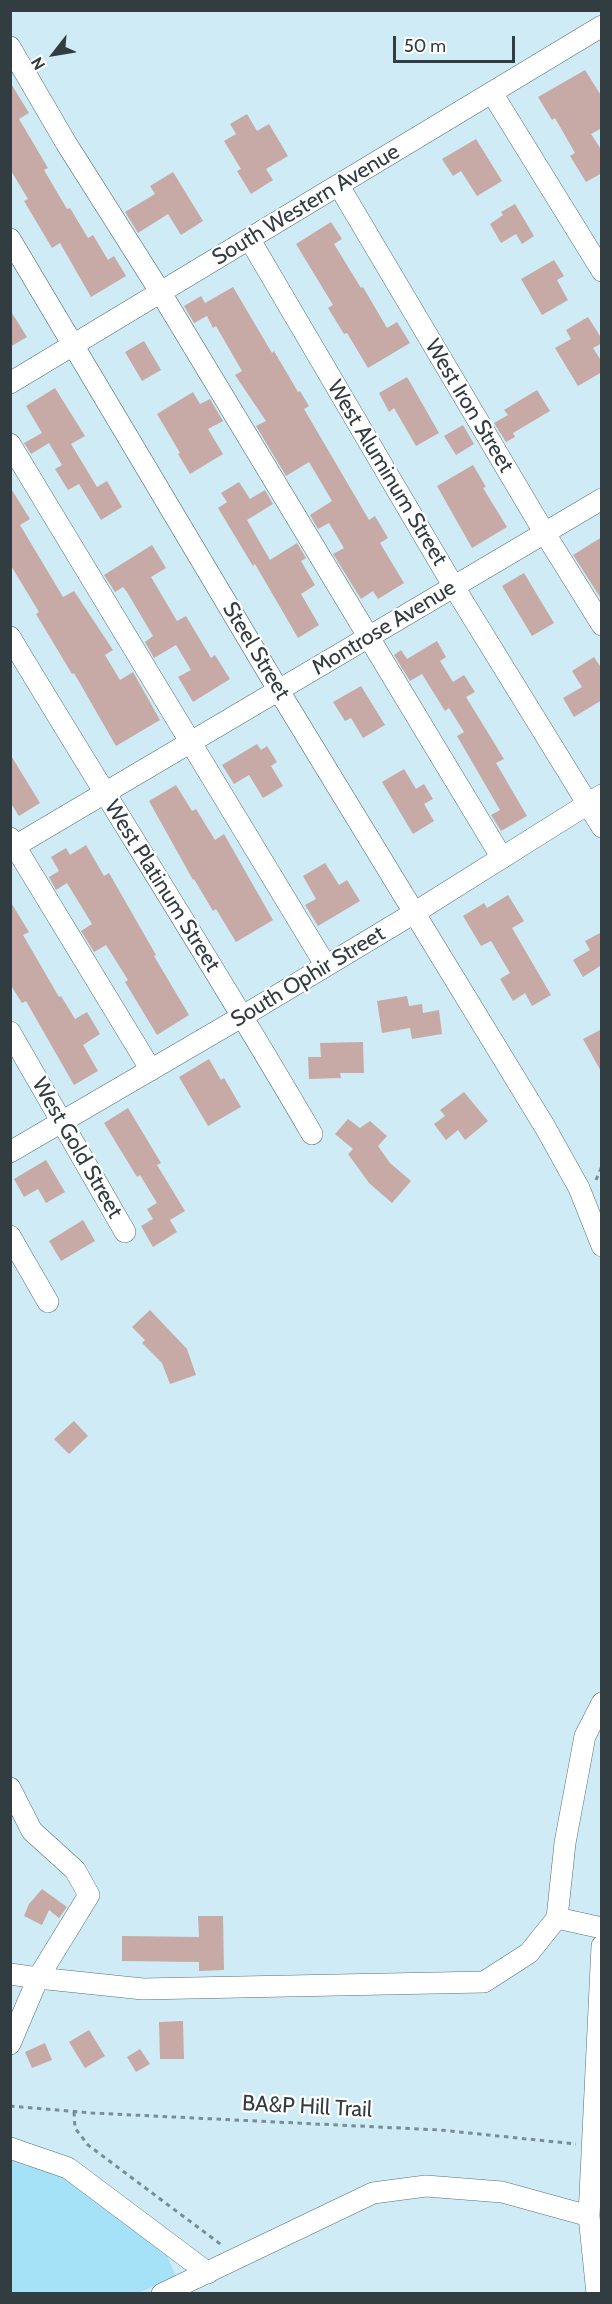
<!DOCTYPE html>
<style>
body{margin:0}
#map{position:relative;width:612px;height:2304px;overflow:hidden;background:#ceebf6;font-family:Cabin,sans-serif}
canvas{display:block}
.frame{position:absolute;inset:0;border:12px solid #313d41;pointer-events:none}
.north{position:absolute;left:24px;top:24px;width:60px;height:60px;-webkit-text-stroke:4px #fff;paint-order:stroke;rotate:239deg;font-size:16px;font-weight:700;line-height:24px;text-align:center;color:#313d41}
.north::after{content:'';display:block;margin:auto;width:21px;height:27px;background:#313d41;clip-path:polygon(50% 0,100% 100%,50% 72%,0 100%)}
.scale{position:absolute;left:393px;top:36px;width:122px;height:27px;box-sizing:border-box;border:3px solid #313d41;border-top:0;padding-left:8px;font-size:18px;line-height:21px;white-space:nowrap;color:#313d41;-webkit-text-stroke:4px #fff;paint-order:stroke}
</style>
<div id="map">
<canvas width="612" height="2304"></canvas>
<div class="frame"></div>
<div class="north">N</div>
<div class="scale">50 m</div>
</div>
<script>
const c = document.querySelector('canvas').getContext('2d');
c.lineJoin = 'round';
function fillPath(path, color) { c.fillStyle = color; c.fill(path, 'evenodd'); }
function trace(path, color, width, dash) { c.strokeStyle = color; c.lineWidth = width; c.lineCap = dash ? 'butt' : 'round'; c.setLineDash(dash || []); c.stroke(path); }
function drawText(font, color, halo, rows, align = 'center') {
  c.font = font + ' Cabin,sans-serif'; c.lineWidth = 4.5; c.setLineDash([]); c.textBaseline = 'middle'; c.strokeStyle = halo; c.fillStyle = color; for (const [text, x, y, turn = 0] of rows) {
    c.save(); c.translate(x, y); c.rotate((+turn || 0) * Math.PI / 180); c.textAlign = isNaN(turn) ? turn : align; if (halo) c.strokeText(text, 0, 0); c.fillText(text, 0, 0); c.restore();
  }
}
const green = new Path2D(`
 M11 2159 63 2172 167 2256 176 2277 138 2293 11 2294Z`);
const building = new Path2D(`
 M585 70 602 97V128L591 134 602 151V173L586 182 570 156 575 153 555 118 552 120 538 97Z
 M10 82 29 113 19 119 48 168 44 170 67 209 70 208 88 238 93 235 108 260 114 256 126 276 91 297 60 243 52 248 24 201 28 199 10 169Z
 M247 114 257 131 269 124 288 156 266 169 273 180 251 194 237 171 241 169 224 141 236 134 230 124Z
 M476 139 502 181 477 196 461 171 453 176 442 159Z
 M173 172 203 221 181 235 168 214 138 233 125 212 155 194 150 186Z
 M515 204 534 236 522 244 516 234 501 243 490 224 503 215 501 212Z
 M331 222 342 239 334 244 361 288 363 287 387 328 397 322 410 343 368 368 347 333 344 334 328 308 333 305 296 244Z
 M554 260 564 276 557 280 568 300 542 315 521 279Z
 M233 287 272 353 274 351 298 392 300 391 309 406 304 409 369 520 375 516 388 538 380 543 404 583 378 599 373 591 361 599 333 554 344 548 329 523 318 529 310 515 332 501 309 462 286 476 256 426 266 421 235 375 242 371 216 326 213 328 207 316 194 323 184 306 201 296 205 303Z
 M10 310 27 337 10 347Z
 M588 317 602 339V343L593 348 602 362V372L578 386 555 348 571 339 566 330Z
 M144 341 161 370 142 381 125 352Z
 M407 377 439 433 416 446 394 408 389 412 379 393Z
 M55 388 85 436 71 444 97 487 107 481 122 507 101 520 79 484 68 490 55 469 62 465 49 443 31 454 24 443 42 433 26 406Z
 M537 390 550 411 513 433 515 437 506 442 494 423 508 415 504 410Z
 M193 392 200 404 210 399 223 421 208 429 223 454 190 474 178 454 180 453 157 414Z
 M463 425 474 444 456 455 444 436Z
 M473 465 486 487 483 488 507 527 472 548 437 486Z
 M239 482 250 499 265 490 273 504 247 520 270 560 297 543 306 558 301 561 315 585 301 594 319 625 298 638 255 564 253 566 218 508 227 502 221 493Z
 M10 487 30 519 20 525 63 597 74 591 113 650 105 655 120 680 133 672 160 720 116 746 74 673 72 674 36 614 39 612 10 564Z
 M602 537V600L573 555Z
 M152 545 166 568 151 577 177 621 186 616 211 658 215 655 230 679 193 702 178 677 191 670 176 645 154 658 145 642 153 636 127 592 123 587 115 592 104 575Z
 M524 573 554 623 532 636 502 586Z
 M437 641 446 657 440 661 453 682 464 675 475 692 466 697 504 759 496 763 527 816 501 831 491 815 500 810 457 736 464 732 449 708 445 711 422 674 410 681 394 655 401 650 407 659Z
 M594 657 602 669V700L574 717 563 698 582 687 572 671Z
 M361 686 385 725 363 738 351 718 345 721 333 702Z
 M257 744 261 750 267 746 277 762 271 766 283 786 263 798 249 775 234 784 222 765Z
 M10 754 40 803 19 816 10 802Z
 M404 769 416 789 424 784 433 799 424 804 434 821 413 834 382 782Z
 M176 785 192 811 196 809 215 840 224 834 273 920 236 942 216 909 213 911 194 879 193 880 149 801Z
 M86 845 104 876 109 873 156 955 154 956 189 1015 157 1035 125 982 128 980 106 945 94 952 81 931 92 924 67 883 56 890 49 877 59 871 51 857 66 848 70 855Z
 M325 863 339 885 347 880 360 901 318 926 305 905 316 899 303 876Z
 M508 895 524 921 512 928 551 995 532 1006 525 993 513 1001 500 979 510 973 491 941 481 946 463 916 484 903 487 908Z
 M10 901 29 932 23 935 59 997 61 996 75 1019 87 1012 100 1034 83 1045 98 1071 74 1085 26 1001 22 1003 10 984Z
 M602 932V969L600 966 583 977 573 960 590 950 585 941Z
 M407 996 409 1006 422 1004 423 1013 439 1010 442 1034 412 1039 410 1028 382 1033 377 1001Z
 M602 1029V1073L583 1039Z
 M363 1042 364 1073H340L341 1078 309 1079 308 1057H321L320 1043Z
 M209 1059 221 1080 224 1078 241 1107 208 1126 179 1077Z
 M464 1092 488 1121 465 1140 458 1130 446 1140 434 1124 445 1116 440 1110Z
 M128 1108 161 1163 157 1165 185 1211 170 1220 177 1232 153 1247 141 1226 153 1219 147 1209 157 1203 140 1175 137 1177 104 1123Z
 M348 1119 360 1128 370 1121 387 1136 378 1146 390 1163 411 1181 392 1203 369 1183 348 1154 353 1149 335 1134Z
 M46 1160 65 1192 46 1203 38 1189 24 1197 14 1179Z
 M83 1220 95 1241 61 1261 49 1241Z
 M150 1310 187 1349 196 1375 170 1384 162 1363 142 1343 145 1340 132 1327Z
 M74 1421 88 1436 69 1454 54 1439Z
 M42 1889 67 1907 59 1918 49 1910 42 1925 24 1916 29 1904Z
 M198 1916H223L224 1970 199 1971V1962L122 1961V1936L199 1937Z
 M183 2021 184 2059H160L159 2022Z
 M89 2030 105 2056 85 2068 69 2042Z
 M45 2043 52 2060 32 2068 25 2052Z
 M140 2049 150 2064 136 2072 127 2057Z`);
const path = new Path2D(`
 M596 1180 602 1166
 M10 2106 92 2113 440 2130 576 2144
 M74 2112 75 2128 88 2145 223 2246`);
const minor = new Path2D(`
 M10 47 66 143 161 293 502 858
 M492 93 602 271
 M339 186 544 532 602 625
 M10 239 279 691 545 1127 579 1188 602 1246
 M250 240 454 587 602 827
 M10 383 602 26
 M10 444 326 966
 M10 637C110 804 215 967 312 1134
 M10 838 151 1070
 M10 849 602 499
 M10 1032 125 1232
 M10 1152 243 1016 414 913 602 795
 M10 1236 48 1302
 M10 1788 32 1831 75 1870 89 1895 38 1978 10 1974
 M557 1918 565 1843 585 1736 602 1703
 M10 2044 38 1978 143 1989 484 1982 529 1953 557 1918 602 1928
 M10 2148 68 2168 208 2273
 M162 2294 373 2193 426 2186 502 2192 589 2216
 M597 2294 589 2216 602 1946`);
const streetNames = [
 ["South Western Avenue",306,205,-31],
 ["West Iron Street",469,406,59],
 ["West Aluminum Street",387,473,59],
 ["Montrose Avenue",384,628,-31],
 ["Steel Street",256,651,59],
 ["West Platinum Street",162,886,58],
 ["South Ophir Street",308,977,-31],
 ["West Gold Street",77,1148,60],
 ["BA&P Hill Trail",307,2107,3]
];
fillPath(green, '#a5e1f7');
fillPath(building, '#c7aaa6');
trace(minor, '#56707a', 22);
trace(path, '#798d95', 3, [4.5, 4.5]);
trace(minor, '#fff', 21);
drawText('22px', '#313d41', '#fff', streetNames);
</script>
